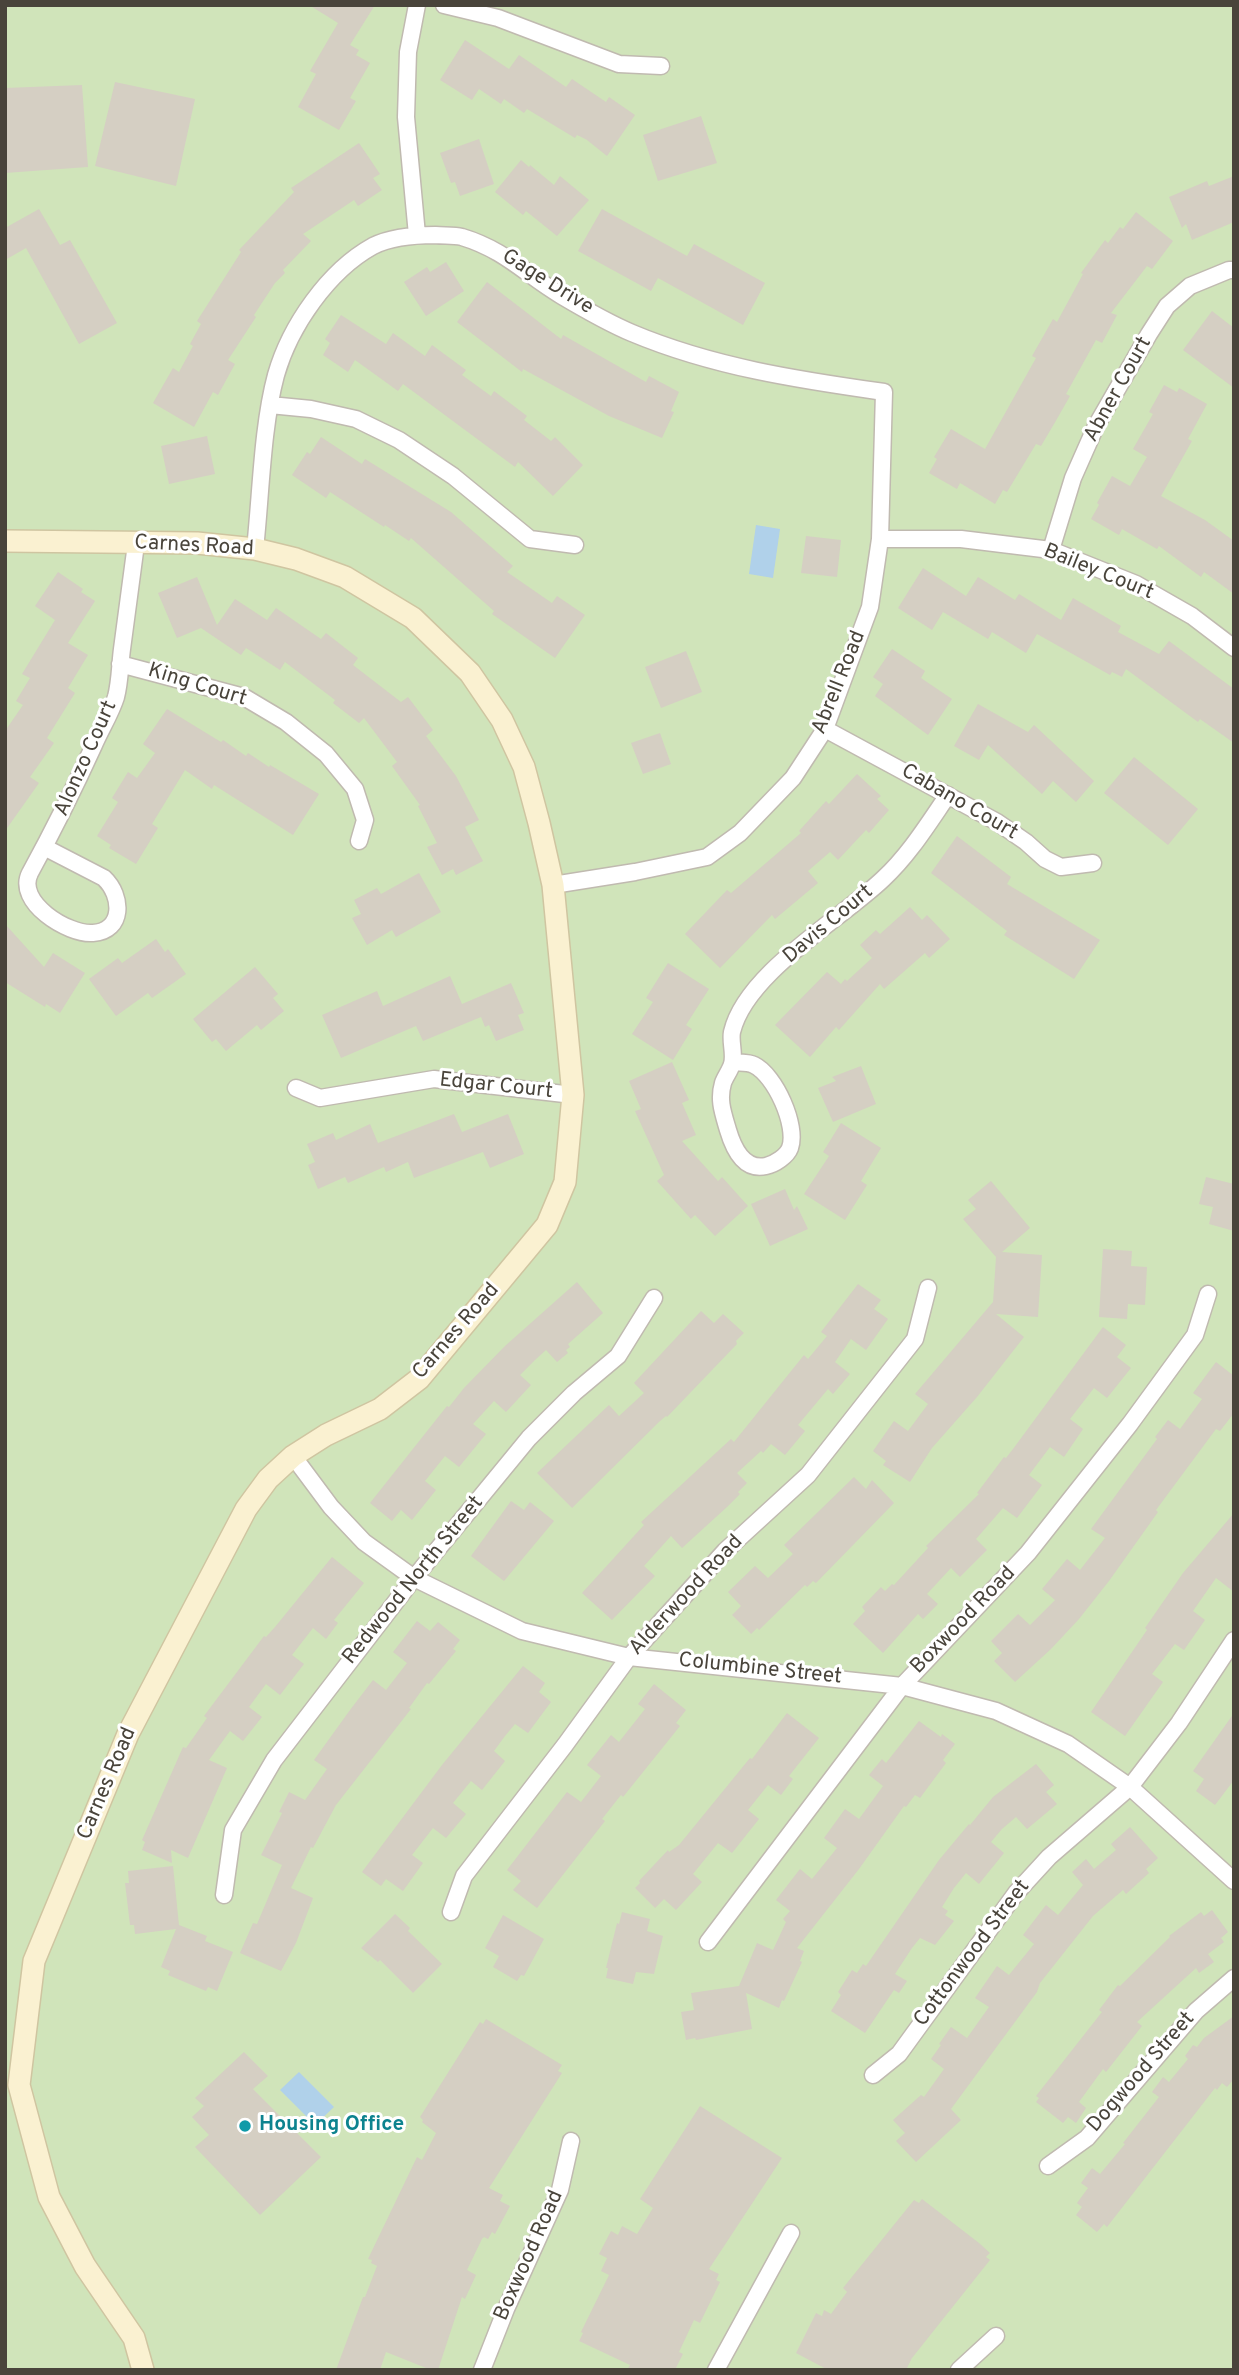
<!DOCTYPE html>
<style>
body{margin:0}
#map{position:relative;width:1239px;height:2375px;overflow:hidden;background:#f5f2ed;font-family:Overpass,sans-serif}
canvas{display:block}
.frame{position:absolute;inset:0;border:7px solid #49443b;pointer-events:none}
</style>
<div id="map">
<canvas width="1239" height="2375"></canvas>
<div class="frame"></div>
</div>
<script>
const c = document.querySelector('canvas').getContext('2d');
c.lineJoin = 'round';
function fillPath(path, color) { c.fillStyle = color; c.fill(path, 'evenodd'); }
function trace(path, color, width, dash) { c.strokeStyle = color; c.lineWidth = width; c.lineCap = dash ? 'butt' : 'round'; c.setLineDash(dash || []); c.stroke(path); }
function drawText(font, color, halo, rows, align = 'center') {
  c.font = font + ' Overpass,sans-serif'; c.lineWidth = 6; c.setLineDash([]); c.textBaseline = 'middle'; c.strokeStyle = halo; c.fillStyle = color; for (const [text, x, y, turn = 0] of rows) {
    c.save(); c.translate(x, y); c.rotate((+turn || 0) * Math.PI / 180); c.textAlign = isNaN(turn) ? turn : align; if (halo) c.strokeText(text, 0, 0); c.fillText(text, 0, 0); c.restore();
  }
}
const green = new Path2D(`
 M5 5H1234V2370H5Z`);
const water = new Path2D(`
 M756 525 780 529 773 578 749 574Z
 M299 2072 334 2107 315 2125 280 2090Z`);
const building = new Path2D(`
 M309 5H375L350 45 359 50 356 55 370 63 350 98 356 101 339 130 298 107 316 74 310 71 338 23Z
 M465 40 509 69 519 55 566 87 572 79 606 102 609 97 635 115 607 156 587 140 577 135 575 138 527 109 524 113 504 99 501 104 479 89 472 100 440 80Z
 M115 82 195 99 176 186 95 166Z
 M82 85 88 167 5 173V88Z
 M701 116 717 163 658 181 643 135Z
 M479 139 494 184 460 196 455 182 451 183 440 153Z
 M359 143 380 174 373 178 382 190 358 206 354 200 303 234 311 241 283 270 285 273 275 283 254 315 256 317 228 360 235 364 218 395 213 392 194 427 153 403 173 368 179 372 193 346 190 344 201 324 197 321 241 252 239 250 294 192 291 188Z
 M521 160 529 167 530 165 554 185 560 176 589 200 557 236 526 211 523 215 495 192Z
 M1234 176V222L1192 240 1186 224 1182 228 1169 197 1207 181 1209 186Z
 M39 209 60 245 70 240 117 323 79 344 26 248 5 260V228Z
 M602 209 687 256 694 244 765 283 743 325 658 278 651 291 578 251Z
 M1136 212 1173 241 1152 269 1147 266 1111 313 1117 315 1102 343 1096 340 1066 394 1070 396 1054 424 1041 446 1036 444 1007 492 1003 490 995 504 960 483 957 489 929 473 937 459 934 457 951 429 985 449 1036 358 1032 356 1053 319 1057 322 1083 274 1081 273 1105 240 1108 243 1120 227 1123 229Z
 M446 262 464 291 426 316 404 282 427 267 430 272Z
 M487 282 561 339 563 335 646 382 649 376 679 392 671 411 674 412 662 438 609 416 523 369 522 372 457 322Z
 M1212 311 1234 328V388L1183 350Z
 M341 315 386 344 393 333 425 356 432 345 466 370 462 375 491 396 494 391 527 416 524 420 551 441 555 437 583 465 553 496 518 462 515 467 403 384 398 391 355 360 348 372 323 355 330 343 325 339Z
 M1164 385 1177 392 1179 388 1207 404 1188 439 1192 441 1161 496 1205 520 1234 541V594L1204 572 1201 577 1159 546 1157 549 1122 529 1119 535 1091 519 1099 505 1097 503 1112 476 1130 486 1147 457 1133 449 1153 414 1149 412Z
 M207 436 215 474 169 484 161 446Z
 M321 437 362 464 365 459 451 512 513 566 507 572 552 603 557 596 585 615 555 658 492 614 494 611 411 538 409 541 385 525 384 527 330 492 326 498 292 475 307 452 310 454Z
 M806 536 841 540 837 577 801 573Z
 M923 568 966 596 978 577 1015 600 1019 594 1061 620 1073 598 1121 626 1118 632 1159 654 1169 641 1234 689V743L1200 719 1198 722 1126 669 1122 677 1112 672 1110 675 1037 634 1026 653 992 632 988 639 943 612 932 630 898 608Z
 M58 572 83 589 81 592 95 601 68 643 88 655 68 688 75 693 47 738 54 743 30 777 39 783 5 831V731L23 705 16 701 30 678 22 674 55 620 35 606Z
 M197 577 217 625 235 599 267 620 276 608 321 639 326 633 358 658 353 665 401 702 408 697 433 730 426 736 456 776 479 820 465 827 483 861 456 875 453 869 442 875 427 847 437 843 418 806 420 805 392 766 397 762 364 718 359 723 333 703 335 700 285 662 280 670 246 648 241 655 201 628 177 638 158 593Z
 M892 649 925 671 921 678 952 699 928 735 875 696 883 684 873 677Z
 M686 651 702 692 661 708 645 667Z
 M978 704 1028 732 1034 725 1094 781 1076 802 1053 781 1042 794 988 745 979 760 954 746Z
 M167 709 221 742 223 740 246 756 248 753 269 767 270 765 319 794 293 835 214 785 212 789 185 770 152 824 158 828 136 864 109 848 111 845 97 836 118 802 112 798 128 772 137 778 155 753 143 744Z
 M660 733 671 764 643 774 631 743Z
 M1134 757 1198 809 1168 845 1104 793Z
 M857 774 881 796 877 799 889 810 869 833 866 830 838 860 830 852 808 871 818 883 775 919 772 915 720 968 685 934 727 890 731 893 801 833 799 831 826 801 829 804Z
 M957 836 1011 877 1007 884 1100 940 1074 979 1004 935 1007 931 931 873Z
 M419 873 441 912 396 937 392 930 367 945 352 918 361 914 354 900 377 888 381 894Z
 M910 907 922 920 927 915 950 939 929 958 925 953 884 989 880 984 839 1030 836 1027 810 1057 775 1025 827 972 841 984 845 979 847 981 872 958 860 945 876 930 880 934Z
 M5 924 44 967 53 953 85 973 60 1013 46 1004 45 1007 5 982Z
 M156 939 165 952 168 949 186 974 152 998 148 993 116 1016 89 979 118 958 122 963Z
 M668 963 709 989 686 1025 692 1029 673 1060 632 1034 653 1002 646 998Z
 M255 967 278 994 273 998 284 1011 261 1030 257 1025 226 1051 216 1039 212 1042 193 1019Z
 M450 976 462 1004 511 983 524 1013 518 1015 524 1030 496 1041 489 1025 485 1027 481 1017 423 1041 416 1026 341 1058 322 1015 377 991 383 1006Z
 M672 1062 689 1100 682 1103 696 1135 682 1141 718 1181 722 1177 748 1206 715 1236 695 1215 691 1219 657 1181 664 1175 635 1111 641 1109 629 1081Z
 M861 1066 876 1104 833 1122 818 1088 836 1081 832 1077Z
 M454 1114 462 1132 508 1114 524 1154 490 1168 483 1152 414 1178 408 1162 386 1172 384 1167 348 1183 345 1177 318 1189 308 1165 315 1162 307 1144 333 1133 336 1140 370 1124 378 1143Z
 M841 1123 881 1148 861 1181 867 1185 845 1220 804 1194 829 1156 823 1152Z
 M1206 1177 1234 1184V1231L1209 1224 1213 1207 1199 1204Z
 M991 1181 1030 1228 1002 1252 1042 1255 1038 1317 996 1314 1024 1337 977 1397 932 1448 910 1482 883 1465 886 1461 873 1451 894 1421 908 1431 928 1404 915 1394 993 1302 996 1257 963 1219 976 1209 968 1200Z
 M785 1189 794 1210 797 1206 808 1229 770 1246 751 1204Z
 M1103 1249 1132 1251 1131 1266 1147 1267 1145 1305 1128 1304 1127 1319 1099 1317Z
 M577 1282 603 1313 568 1344 570 1347 566 1350 568 1353 557 1362 546 1350 535 1360 520 1375 531 1385 506 1412 494 1401 473 1424 486 1434 459 1467 445 1456 425 1481 436 1490 412 1520 401 1510 392 1521 370 1503 447 1406 449 1407 464 1388 505 1346Z
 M858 1284 881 1300 874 1309 888 1319 866 1350 851 1339 835 1362 850 1374 833 1394 828 1389 798 1425 805 1431 785 1455 771 1444 763 1453 761 1451 737 1473 747 1483 738 1492 740 1494 727 1507 682 1548 671 1536 644 1566 655 1576 612 1620 582 1593 644 1525 641 1522 731 1439 734 1442 804 1355 808 1359 827 1336 821 1332Z
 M701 1311 714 1323 723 1314 744 1333 736 1341 737 1344 667 1417 666 1416 660 1421 572 1508 537 1473 609 1405 619 1416 644 1393 634 1383Z
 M1103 1327 1126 1345 1117 1357 1131 1368 1107 1398 1094 1388 1070 1419 1083 1429 1064 1457 1050 1447 1029 1475 1042 1485 1017 1518 1003 1508 976 1539 987 1550 960 1577 951 1568 927 1594 938 1604 923 1619 918 1614 883 1653 853 1624 865 1611 862 1607 881 1587 885 1591 892 1584 894 1585 928 1548 926 1546 979 1494 977 1493 1004 1457 1006 1458 1013 1449Z
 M1216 1362 1234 1376V1413L1220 1431 1216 1429 1156 1510 1158 1512 1109 1581 1079 1619 1051 1649 1015 1682 994 1661 1002 1653 991 1641 1018 1614 1030 1625 1055 1600 1042 1589 1067 1559 1080 1570 1105 1538 1091 1529 1157 1439 1155 1437 1168 1420 1180 1429 1202 1399 1193 1393Z
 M854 1477 866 1489 872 1480 894 1503 816 1583 813 1581 807 1587 805 1585 759 1630 757 1628 751 1634 732 1615 741 1606 728 1592 755 1566 768 1578 793 1554 784 1545Z
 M511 1501 524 1510 530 1502 554 1521 504 1581 471 1556Z
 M1234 1513V1592L1216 1578 1193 1611 1205 1620 1184 1650 1175 1644 1152 1674 1163 1682 1125 1736 1091 1712 1147 1630 1145 1628 1183 1573Z
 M332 1557 364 1583 334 1620 338 1623 326 1639 313 1628 292 1655 304 1664 280 1695 266 1684 249 1707 262 1717 243 1741 230 1731 209 1760 227 1768 188 1858 171 1850 172 1863 142 1850 145 1842 142 1840 183 1747 186 1748 207 1718 204 1716 264 1636 266 1637 275 1627Z
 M417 1621 430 1631 438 1622 460 1640 453 1649 456 1651 429 1684 427 1683 409 1708 411 1709 336 1805 313 1848 311 1847 291 1888 313 1898 296 1943 281 1971 240 1953 253 1923 257 1924 282 1865 261 1855 282 1813 279 1812 289 1792 305 1800 327 1769 314 1760 350 1710 373 1680 386 1690 407 1663 393 1652Z
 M523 1666 545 1683 539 1692 551 1702 528 1733 515 1724 505 1736 494 1751 505 1761 482 1790 471 1781 453 1803 466 1814 446 1838 433 1828 412 1855 423 1863 403 1891 386 1879 381 1886 362 1872 442 1765Z
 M654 1684 686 1710 676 1723 680 1726 623 1797 621 1795 602 1819 605 1821 537 1908 513 1890 521 1881 507 1870 567 1792 581 1802 601 1776 587 1765 611 1735 619 1742 645 1709 638 1704Z
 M787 1713 819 1738 789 1776 793 1779 781 1795 768 1785 748 1810 759 1819 732 1853 718 1843 693 1874 702 1882 676 1910 664 1899 655 1908 635 1888 640 1883 639 1881 668 1850 669 1852 679 1845 750 1758 752 1759Z
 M1234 1713V1780L1215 1805 1196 1791 1204 1779 1193 1771Z
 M919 1721 941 1737 942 1734 955 1744 943 1760 946 1763 920 1798 915 1795 906 1807 904 1806 859 1869 797 1948 804 1951 800 1961 802 1962 784 2001 782 2000 779 2008 746 1993 752 2029 696 2040 695 2038 686 2040 681 2012 694 2010 691 1993 739 1986 757 1943 773 1950 786 1922 783 1919 790 1911 776 1900 800 1869 812 1879 837 1848 824 1838 845 1809 859 1819 883 1786 869 1775 882 1759 886 1763Z
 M1036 1764 1054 1785 1046 1792 1057 1804 1027 1829 1016 1817 1002 1829 991 1842 1004 1853 979 1884 966 1873 954 1888 942 1907 948 1911 945 1915 954 1921 935 1945 920 1938 912 1948 895 1974 907 1981 899 1993 894 1990 865 2033 831 2011 841 1995 838 1992 852 1970 857 1973 863 1964 866 1966 939 1860 969 1824 970 1825 993 1797Z
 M1130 1827 1158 1858 1146 1869 1149 1873 1126 1894 1123 1890 1093 1916 1040 1983 1037 1992 951 2109 961 2120 916 2162 896 2141 905 2133 893 2120 921 2095 924 2097 944 2069 931 2059 941 2045 939 2044 951 2027 967 2038 989 2007 975 1998 997 1966 1009 1975 1034 1944 1023 1935 1046 1905 1058 1915 1083 1885 1072 1872 1086 1859 1094 1869 1116 1850 1111 1844Z
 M173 1866 179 1925 207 1936 205 1941 233 1952 217 1991 208 1987 206 1991 168 1975 170 1971 161 1967 176 1929 135 1934 134 1925H130L125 1883H129L128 1871Z
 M1212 1910 1228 1932 1221 1938 1224 1942 1208 1954 1214 1962 1199 1973 1196 1968 1137 2022 1142 2026 1106 2072 1103 2069 1079 2102 1086 2108 1076 2123 1068 2117 1063 2123 1036 2102 1039 2098 1036 2096 1102 2012 1099 2010 1118 1985 1120 1986 1170 1937 1169 1936 1201 1912 1204 1916Z
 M622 1912 650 1919 647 1931 663 1936 654 1974 636 1972 633 1984 606 1978 608 1968H606L617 1923 619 1924Z
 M395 1914 410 1928 408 1931 442 1964 413 1993 380 1960 378 1962 361 1948Z
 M503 1915 544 1939 524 1976 521 1975 517 1981 493 1967 499 1956 485 1948Z
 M1234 2016V2079L1227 2087 1222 2083 1217 2090 1215 2088 1107 2227 1104 2224 1097 2232 1076 2215 1082 2207 1077 2203 1088 2188 1081 2183 1092 2168 1100 2174 1125 2144 1123 2143 1159 2097 1152 2092 1163 2077 1169 2082 1188 2059 1185 2056 1193 2045 1197 2047 1204 2038Z
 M486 2019 562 2065 558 2071 562 2073 489 2188 503 2195 500 2201 510 2206 495 2234 492 2232 488 2239 484 2237 482 2239 467 2270 476 2275 465 2299 462 2297 438 2370H431L386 2352 380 2370H336L363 2297H365L377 2266 371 2263 372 2260 368 2259 417 2157 422 2160 436 2133 422 2122 423 2120 420 2117 480 2022 483 2024Z
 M244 2052 268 2076 253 2089 321 2157 260 2215 195 2147 209 2135 192 2117 204 2106 195 2098Z
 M700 2106 782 2158 709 2269 719 2274 716 2280 720 2282 700 2323 694 2320 679 2352 683 2354 675 2370H627L630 2365 579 2341 583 2333 581 2332 609 2275 601 2271 607 2258 599 2254 611 2231 618 2235 622 2226 637 2234 653 2208 640 2199Z
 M922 2199 979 2243 990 2253 986 2257 990 2260 912 2358 906 2370H828L796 2353 816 2313 822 2316 824 2310 831 2314 847 2292 843 2288 914 2200 919 2203Z`);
const street = new Path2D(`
 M417 5 408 52 406 117 417 235
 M444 5 498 18 619 64 661 66
 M270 405 311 409 356 419 399 440 453 476 530 539 575 545
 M880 539H961L1051 550 1136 584 1192 616 1234 648
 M255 549C261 494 262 427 276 375 290 326 328 271 373 246 391 237 416 235 435 235 444 236 453 235 462 237 505 250 525 274 562 296 584 309 608 323 632 333 713 367 799 380 884 392L880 539 870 607 825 729 793 778 740 833 707 857 635 872 553 885
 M1051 550 1073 478 1096 426 1149 334 1167 306 1190 286 1229 270H1234
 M120 664 244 697 286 722 326 754 355 789 365 820 359 841
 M825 729 997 822 1026 842 1045 859 1061 867 1093 863
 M44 847 104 878C123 896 124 931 93 933 68 935 15 902 30 873 53 831 74 789 94 745 101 729 111 713 116 697 120 682 120 664 122 649 127 614 131 579 136 544
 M733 1062C739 1063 748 1062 754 1065 775 1075 798 1126 790 1148 787 1156 775 1164 766 1166 743 1171 733 1147 728 1130 723 1113 718 1100 723 1083 725 1077 730 1071 732 1064 735 1054 730 1042 732 1032 746 973 840 920 883 879 909 855 928 824 948 795
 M296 1088 320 1098 434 1079 573 1095
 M293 1456 331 1507 364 1542 414 1578 522 1631 629 1657 902 1686 996 1711 1068 1744 1130 1787 1234 1881
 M224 1895 233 1830 274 1760 414 1578 529 1438 574 1393 618 1356 654 1298
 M451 1912 464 1876 565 1745 629 1657 725 1551 808 1475 915 1339 928 1288
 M708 1942 902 1686 1028 1553 1130 1424 1195 1335 1208 1294
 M873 2075 899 2054 1016 1893 1049 1857 1130 1787 1179 1723 1234 1640
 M1048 2166 1087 2138 1196 2011 1234 1978
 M482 2370 506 2309 560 2190 571 2141
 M716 2370 791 2233
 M959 2370 996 2336`);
const secondary = new Path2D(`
 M5 541 197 543 255 549 296 559 345 577 413 618 470 673 502 720 524 767 539 823 553 885 573 1095 565 1182 547 1225 419 1379 380 1409 326 1435 293 1456 268 1479 246 1509 128 1734 34 1961 19 2085 49 2197 85 2266 134 2338 143 2370`);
const markers = [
 [245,2126,7,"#0f9aa8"]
];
const streetNames = [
 ["Gage Drive",547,283,32],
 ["Abner Court",1119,390,-61],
 ["Carnes Road",194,547,3],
 ["Bailey Court",1098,573,22],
 ["Abrell Road",840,683,-68],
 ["King Court",197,686,17],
 ["Alonzo Court",87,759,-66],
 ["Cabano Court",959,803,30],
 ["Davis Court",829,925,-40],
 ["Edgar Court",496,1087,6],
 ["Carnes Road",457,1332,-49],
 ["Redwood North Street",414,1581,-51],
 ["Alderwood Road",687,1596,-47],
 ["Boxwood Road",964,1621,-46],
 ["Columbine Street",760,1670,6],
 ["Carnes Road",108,1784,-67],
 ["Cottonwood Street",973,1954,-53],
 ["Dogwood Street",1142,2073,-49],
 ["Boxwood Road",530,2256,-66]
];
const cultureNames = [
 ["Housing Office",259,2126]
];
fillPath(green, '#d0e4ba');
fillPath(water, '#b0d1ea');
fillPath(building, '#d5cfc3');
trace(street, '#c0bab0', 19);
trace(secondary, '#cfc5a1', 24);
trace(street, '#fff', 16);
trace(secondary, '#faf1d1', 21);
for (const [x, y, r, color] of markers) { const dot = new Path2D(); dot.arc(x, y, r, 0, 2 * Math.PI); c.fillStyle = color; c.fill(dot); trace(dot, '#fff', 2.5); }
drawText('21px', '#49443b', '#fff', streetNames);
drawText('bold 21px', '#0d838f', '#fff', cultureNames, 'left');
</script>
